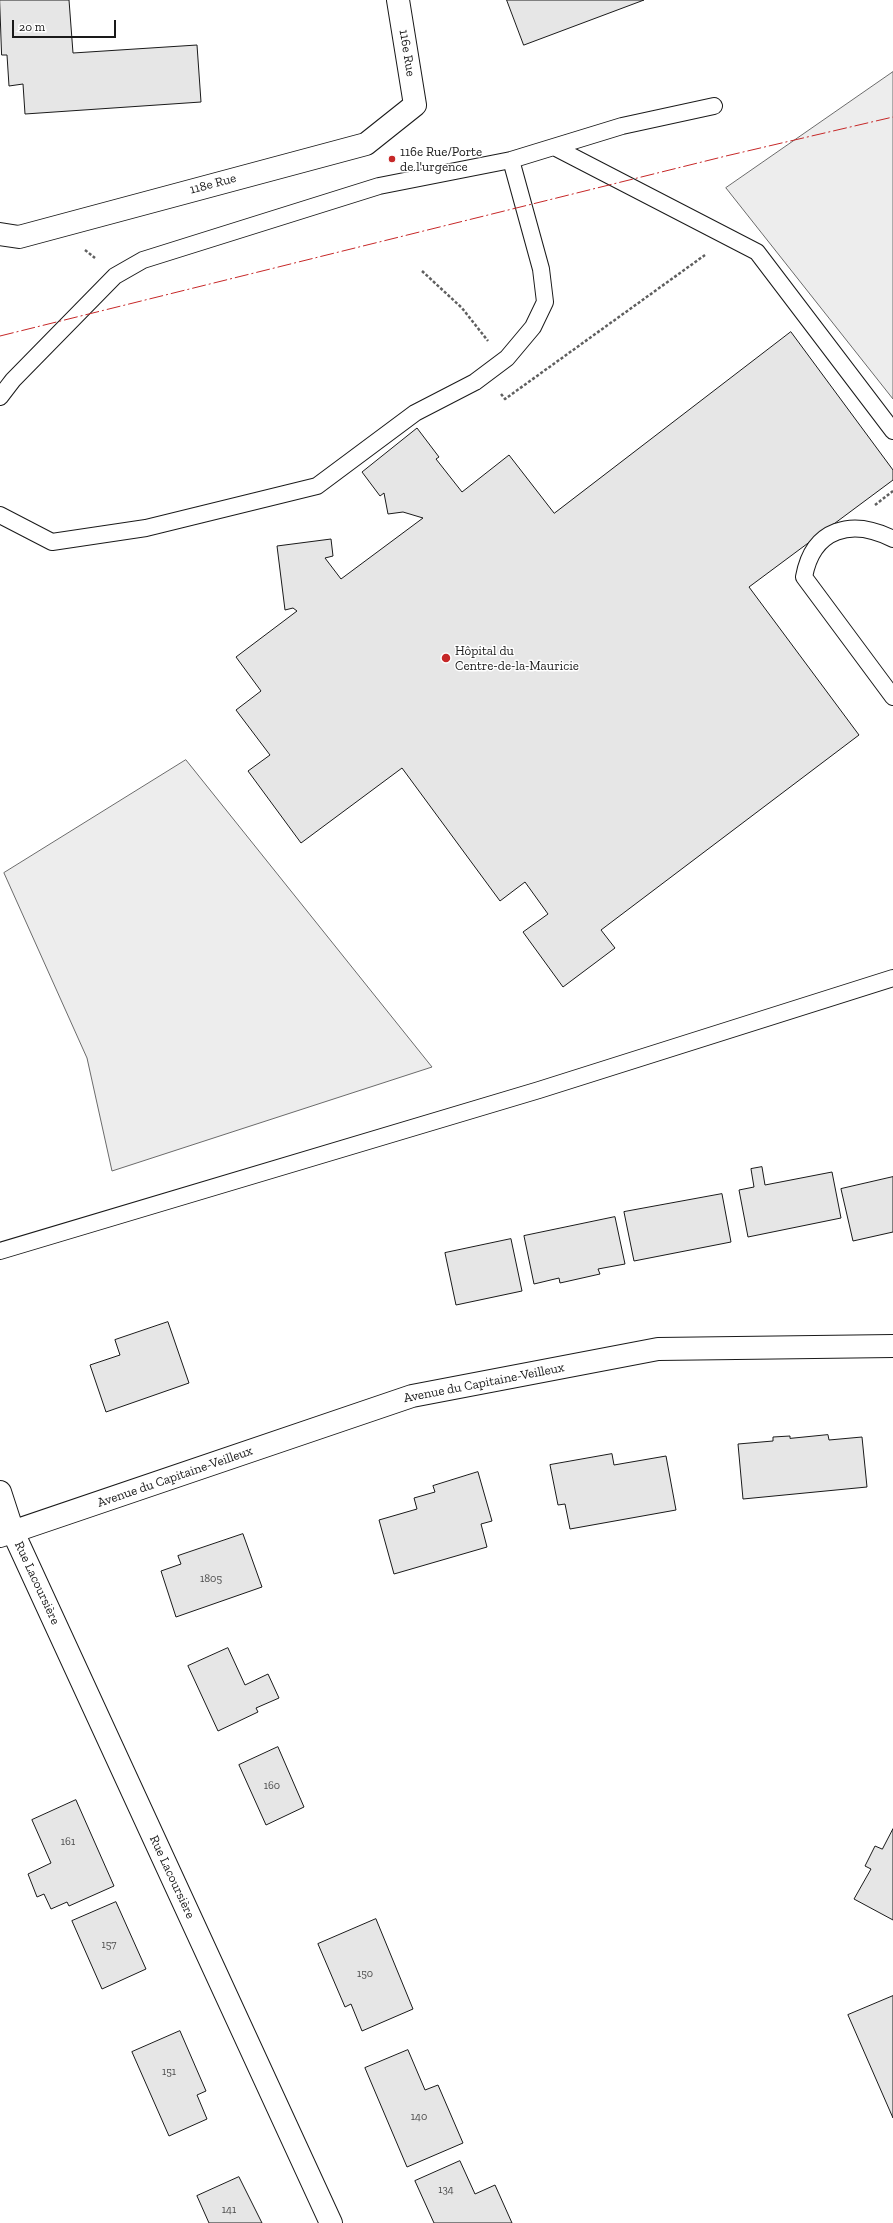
<!DOCTYPE html>
<meta charset="utf-8">
<style>
body{margin:0}
#map{position:relative;width:893px;height:2223px;overflow:hidden;background:#fff;font-family:"Zilla Slab",serif}
canvas{display:block}
.scale{position:absolute;left:12px;top:20px;width:104px;height:18px;box-sizing:border-box;border:2px solid #1a1a1a;border-top:0;padding-left:5px;font-size:12px;line-height:14px;white-space:nowrap;color:#1a1a1a;-webkit-text-stroke:3px #fff;paint-order:stroke}
</style>
<div id="map">
<canvas width="893" height="2223"></canvas>
<div class="scale">20 m</div>
</div>
<script>
const c = document.querySelector('canvas').getContext('2d');
c.lineJoin = 'round';
function fillPath(path, color) { c.fillStyle = color; c.fill(path, 'evenodd'); }
function trace(path, color, width, dash) { c.strokeStyle = color; c.lineWidth = width; c.lineCap = dash ? 'butt' : 'round'; c.setLineDash(dash || []); c.stroke(path); }
function drawText(font, color, halo, rows, align = 'center') {
  c.font = font + ' "Zilla Slab",serif'; c.lineWidth = 3; c.setLineDash([]); c.textBaseline = 'middle'; c.strokeStyle = halo; c.fillStyle = color; for (const [text, x, y, turn = 0] of rows) {
    c.save(); c.translate(x, y); c.rotate((+turn || 0) * Math.PI / 180); c.textAlign = isNaN(turn) ? turn : align; if (halo) c.strokeText(text, 0, 0); c.fillText(text, 0, 0); c.restore();
  }
}
const parking = new Path2D(`
 M893 72V399L726 188Z
 M186 760 432 1067 112 1171 87 1058 4 873Z`);
const building = new Path2D(`
 M0 0H69L73 53 197 45 201 102 25 114 23 84 9 86 7 55H2Z
 M507 0H644L524 45Z
 M791 332 893 470V480L749 587 859 735 601 930 615 948 563 987 523 932 548 914 525 882 500 901 402 768 301 843 248 771 270 755 236 710 261 691 236 657 297 611 293 608 285 610 277 546 331 539 333 556 325 558 341 579 423 518 403 512 388 514 384 493 380 496 362 472 417 428 439 457 436 459 462 492 509 455 554 513Z
 M762 1167 765 1185 832 1172 841 1218 748 1237 739 1190 754 1187 751 1169Z
 M893 1177V1232L853 1241 841 1189Z
 M722 1194 731 1242 634 1261 624 1212Z
 M615 1217 625 1264 598 1269 600 1274 560 1283 559 1278 534 1284 524 1236Z
 M511 1239 522 1291 456 1305 445 1253Z
 M168 1322 189 1383 106 1412 90 1365 120 1355 115 1340Z
 M828 1435 829 1440 862 1437 867 1487 743 1499 738 1444 773 1441V1437L790 1436V1438Z
 M612 1454 614 1465 666 1456 676 1510 570 1529 565 1504 558 1505 550 1465Z
 M478 1472 492 1521 481 1524 487 1547 394 1574 379 1520 417 1509 414 1498 435 1492 433 1486Z
 M243 1534 262 1587 176 1617 161 1571 181 1564 178 1556Z
 M228 1648 245 1685 268 1674 279 1698 256 1708 258 1712 218 1731 188 1666Z
 M278 1747 304 1807 266 1825 239 1765Z
 M76 1800 114 1886 69 1906 67 1902 51 1909 44 1894 37 1897 28 1874 51 1863 32 1820Z
 M893 1829V1920L854 1899 871 1869 865 1866 875 1846 882 1849Z
 M116 1902 146 1969 102 1989 72 1921Z
 M376 1919 413 2009 362 2031 351 2004 345 2007 318 1944Z
 M893 1996V2118L848 2015Z
 M180 2031 206 2091 197 2095 207 2119 169 2136 132 2052Z
 M408 2050 425 2090 438 2085 463 2143 407 2167 365 2068Z
 M460 2161 475 2194 495 2185 512 2223H434L415 2181Z
 M239 2177 262 2223H209L197 2196Z`);
const path = new Path2D(`
 M85 250 95 258
 M422 271 462 308 488 341
 M501 394 505 399 705 255
 M875 505 893 491`);
const service = new Path2D(`
 M556 148 757 252 893 431
 M0 397 13 380 115 276 143 260 379 186 511 160 622 126 714 106
 M0 515 52 542 146 528 317 486 415 413 475 382 507 358 533 327 545 302 541 269 511 160
 M893 539C852 518 813 528 804 577L893 697
 M0 1251 539 1090 893 978`);
const minor = new Path2D(`
 M0 234 19 237 366 144 415 105 398 0
 M0 1492 13 1532 331 2223`);
const tertiary = new Path2D(`
 M0 1536 412 1396 658 1349 893 1346`);
const power = new Path2D(`
 M0 336 726 156 893 117`);
const markers = [
 [392,159,4,"#c62828"],
 [446,658,5,"#c62828"]
];
const numberNames = [
 ["1805",211,1579],
 ["160",272,1786],
 ["161",68,1842],
 ["157",109,1945],
 ["150",365,1974],
 ["151",169,2072],
 ["140",419,2117],
 ["134",446,2190],
 ["141",229,2210]
];
const streetNames = [
 ["116e Rue",407,53,81],
 ["118e Rue",213,184,-15],
 ["Avenue du Capitaine-Veilleux",484,1383,-11],
 ["Avenue du Capitaine-Veilleux",175,1477,-19],
 ["Rue Lacoursière",37,1583,65],
 ["Rue Lacoursière",172,1877,65]
];
const poiNames = [
 ["116e Rue/Porte",400,152],
 ["de l'urgence",400,167],
 ["Hôpital du",455,651],
 ["Centre-de-la-Mauricie",455,666]
];
fillPath(parking, '#ededed');
trace(parking, '#6a6a6a', 1);
fillPath(building, '#e6e6e6');
trace(building, '#1a1a1a', 1);
trace(service, '#1a1a1a', 18);
trace(minor, '#1a1a1a', 24);
trace(tertiary, '#1a1a1a', 24);
trace(path, '#5f5f5f', 2.5, [3, 2]);
trace(service, '#fff', 16);
trace(minor, '#fff', 22);
trace(tertiary, '#fff', 22);
trace(power, '#c62828', 1, [14, 3, 2, 3]);
for (const [x, y, r, color] of markers) { const dot = new Path2D(); dot.arc(x, y, r, 0, 2 * Math.PI); c.fillStyle = color; c.fill(dot); trace(dot, '#fff', 1.5); }
drawText('11px', '#4d4d4d', null, numberNames);
drawText('13px', '#1a1a1a', '#fff', streetNames);
drawText('13px', '#1a1a1a', '#fff', poiNames, 'left');
</script>
